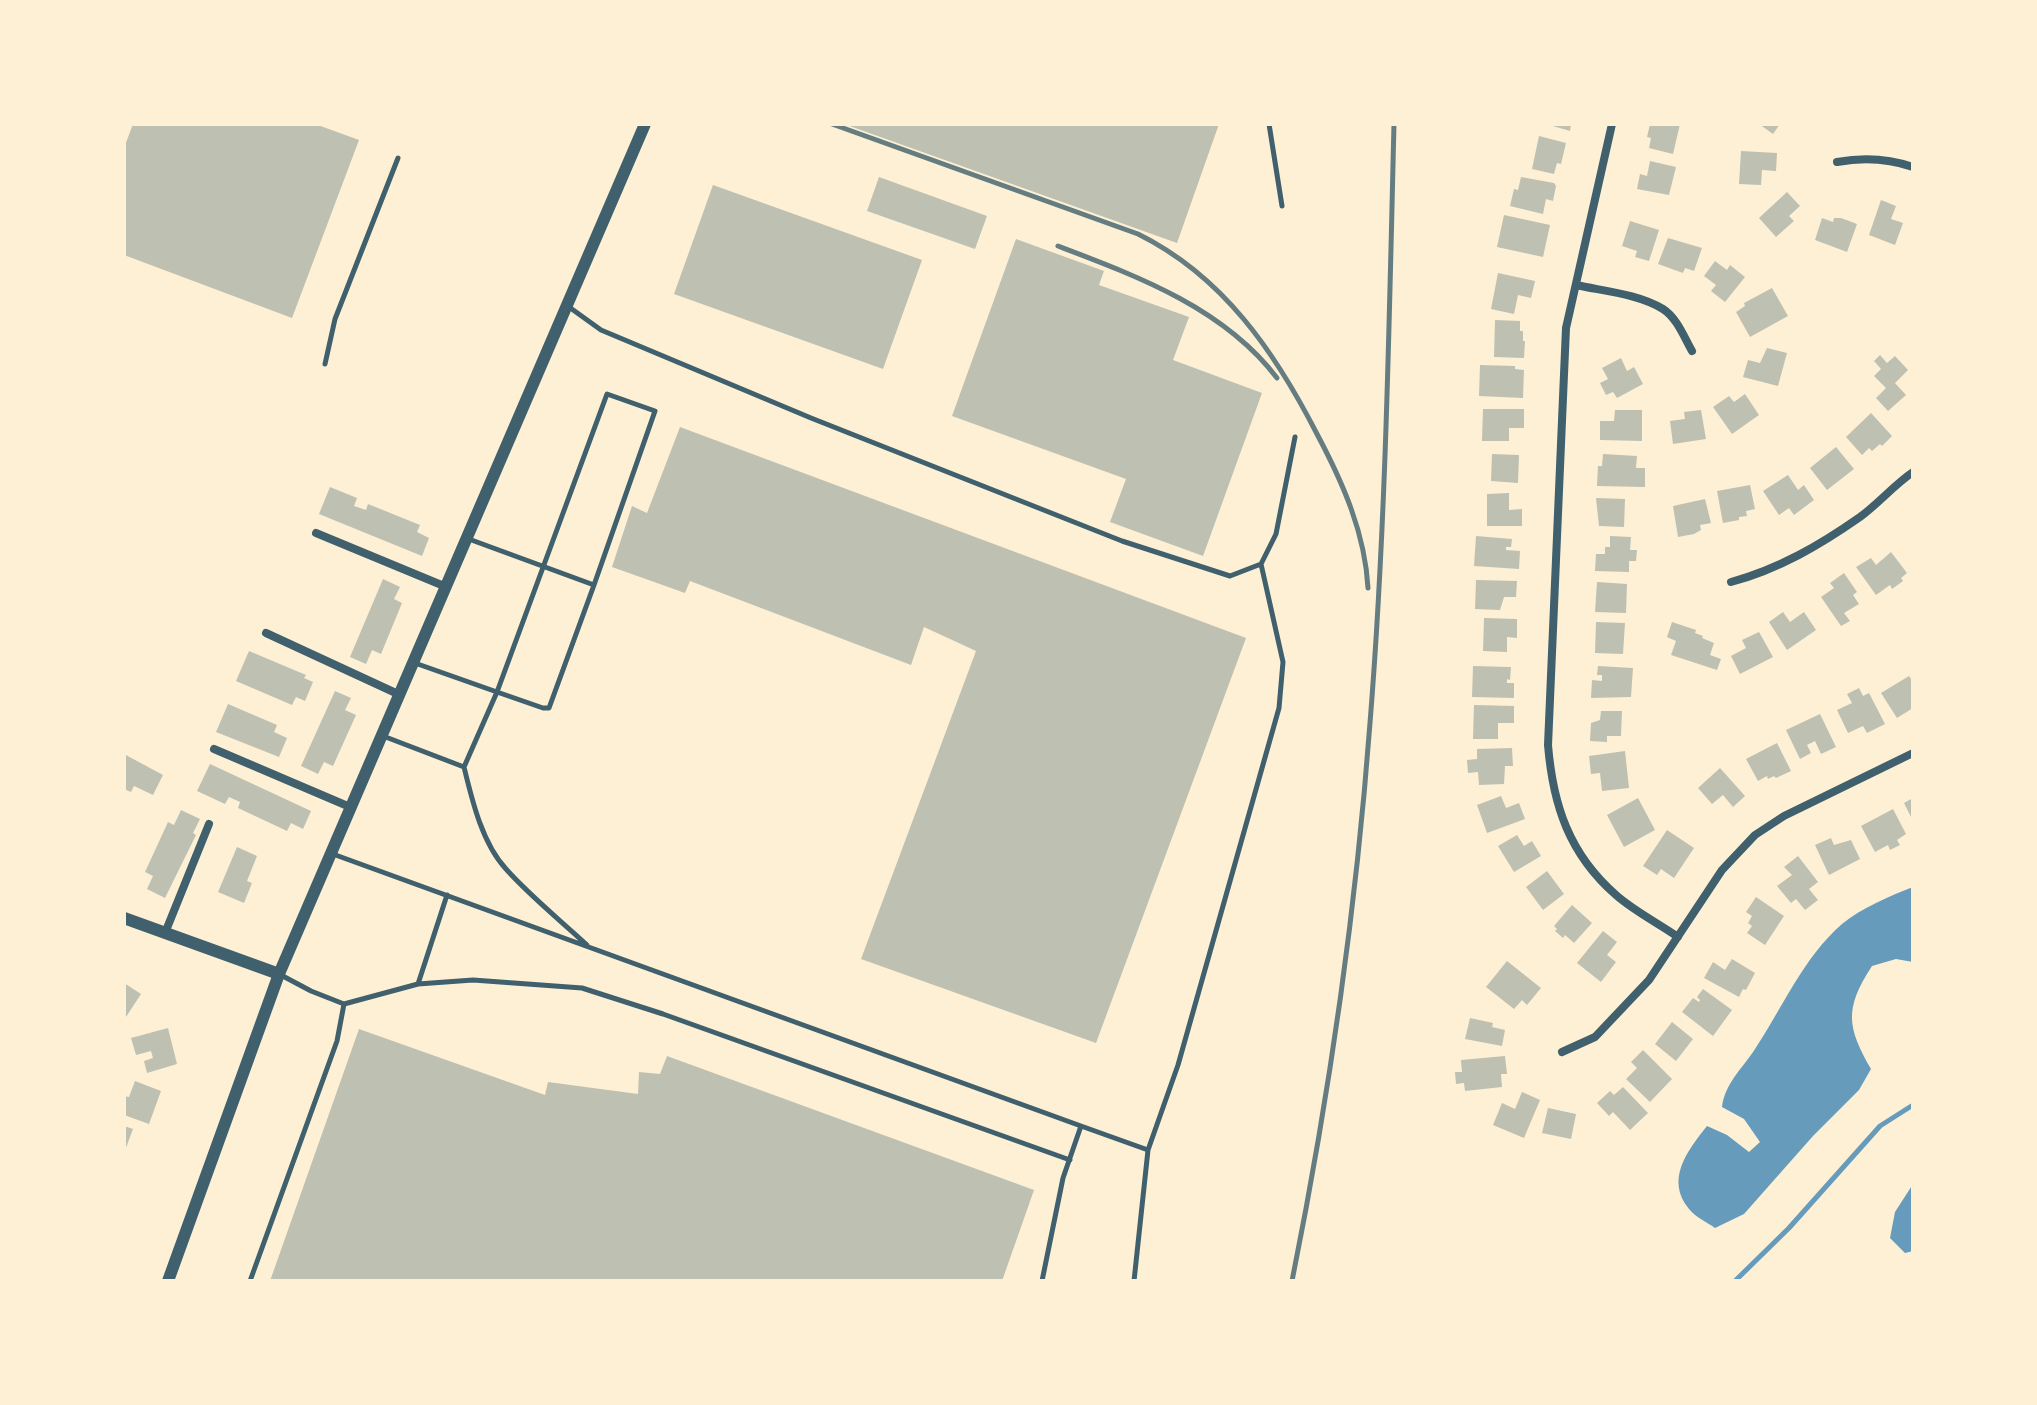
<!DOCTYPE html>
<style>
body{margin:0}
#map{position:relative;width:2037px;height:1405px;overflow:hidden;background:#fdf0d5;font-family:"DM Sans",sans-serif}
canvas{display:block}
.frame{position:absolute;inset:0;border:126px solid #fdf0d5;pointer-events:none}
</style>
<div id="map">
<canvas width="2037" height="1405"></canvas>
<div class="frame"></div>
</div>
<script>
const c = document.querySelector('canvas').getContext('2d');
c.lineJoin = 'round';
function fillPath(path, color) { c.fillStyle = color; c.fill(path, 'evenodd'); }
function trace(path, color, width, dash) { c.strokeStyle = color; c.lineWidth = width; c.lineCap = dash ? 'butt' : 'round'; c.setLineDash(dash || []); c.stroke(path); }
const water = new Path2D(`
 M1913 887V962L1896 959 1872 966C1844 1009 1847 1027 1871 1069L1859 1090 1813 1136 1744 1214 1715 1228C1707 1222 1695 1217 1689 1209 1665 1180 1687 1151 1707 1126L1727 1135 1749 1152 1760 1142 1744 1119 1722 1107C1725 1083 1742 1069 1755 1049 1783 1007 1803 958 1842 924 1861 908 1890 896 1913 887Z
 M1913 1184V1251L1905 1253 1890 1238 1895 1212Z`);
const stream = new Path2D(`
 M1735 1281 1789 1228 1880 1126 1913 1105`);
const building = new Path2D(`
 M133 124H315L359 140 292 318 124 255V148Z
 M844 124H1219L1177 243Z
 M1546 124H1571L1570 131Z
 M1650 124H1680L1673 154 1649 148 1651 138 1647 137Z
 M1759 124H1780L1773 134Z
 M1539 136 1566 143 1561 164 1557 163 1554 174 1532 169Z
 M1741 151 1777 153 1776 171 1762 170 1761 185 1739 184Z
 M1650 161 1676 167 1669 195 1637 189 1640 174 1647 176Z
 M879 177 987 216 975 249 867 211Z
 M1521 177 1554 183 1556 186 1553 201 1546 199 1543 214 1510 206 1514 189 1518 190Z
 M713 185 922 260 883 369 674 294Z
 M1787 192 1800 206 1789 216 1794 221 1776 237 1759 218Z
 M1881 200 1896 206 1891 219 1903 223 1895 245 1869 235Z
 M1504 215 1550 225 1543 257 1497 247Z
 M1822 218 1833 222 1834 218H1841L1857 224 1847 252 1815 240Z
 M1630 221 1659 230 1649 261 1635 257 1637 251 1622 246Z
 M1668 238 1702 248 1694 271 1685 268 1683 273 1658 264Z
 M1016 239 1104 271 1099 285 1189 317 1173 360 1262 393 1203 556 1110 522 1126 479 952 416Z
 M1715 261 1727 270 1730 265 1745 277 1725 302 1711 291 1716 285 1704 276Z
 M1498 273 1535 281 1531 298 1518 295 1514 314 1491 309Z
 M1772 288 1788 316 1750 337 1736 312 1745 306 1744 303Z
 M1495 320 1520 321V331H1523V341H1525L1524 358 1494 357Z
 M1767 348 1787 353 1778 386 1743 377 1748 360 1760 363Z
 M1880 355 1887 363 1895 356 1908 370 1895 383 1906 395 1888 411 1876 398 1886 388 1874 376 1881 369 1874 361Z
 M1621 358 1627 371 1634 367 1643 384 1617 398 1613 392 1606 395 1600 383 1608 379 1602 368Z
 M1480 365 1515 366V369L1524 370 1523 398 1479 396Z
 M1745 394 1759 415 1732 434 1713 407 1729 396 1734 402Z
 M1483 409H1524V428H1509V441H1482Z
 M1615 410H1642V441L1600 440V421H1614Z
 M1701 410 1706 439 1673 444 1670 421 1685 419 1684 412Z
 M1871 413 1892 436 1882 446 1880 444 1872 451 1869 448 1862 455 1846 437Z
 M680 427 1246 638 1096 1043 861 959 976 651 924 627 911 665 690 581 685 593 612 567 632 506 647 513Z
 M1836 447 1854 469 1827 490 1810 468Z
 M1492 454 1519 455 1518 483 1491 481Z
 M1603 454 1637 456 1636 468H1645V487L1597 486 1598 466H1602Z
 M1788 475 1798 490 1804 485 1814 500 1794 515 1789 508 1779 515 1763 491Z
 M1750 485 1755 509 1746 511 1747 516 1739 517V520L1723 523 1717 491Z
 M330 487 357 498 354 506 366 510 368 504 420 525 417 532 429 538 422 556 319 514Z
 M1509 493V510L1522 509V526H1487V494Z
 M1596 498 1625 499 1624 527 1599 526Z
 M1705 499 1711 523 1700 525 1701 530 1694 534 1678 537 1673 506Z
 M1476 536 1512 539 1511 547H1506V550L1520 551 1519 569 1474 566Z
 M1610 536 1631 537 1630 550H1637L1636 561H1629V572L1595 571 1596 554H1605V547H1610Z
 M1891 552 1907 573 1901 578 1903 581 1892 589 1890 585 1876 595 1856 567 1871 558 1876 565Z
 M1844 573 1857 592 1853 595 1859 604 1844 613 1850 621 1841 626 1821 597 1834 588 1830 583Z
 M383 579 400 587 394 599 402 603 381 654 372 650 366 664 350 657Z
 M1476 580 1517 581 1516 597H1504L1500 610 1475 609Z
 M1597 582 1627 584 1626 613 1595 612Z
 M1783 612 1790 622 1804 612 1816 630 1787 650 1769 622Z
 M1484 618 1517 619V638L1507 637V652L1483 651Z
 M1596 622 1625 623 1623 654 1595 653Z
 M1672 622 1696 630 1695 633 1703 636 1702 638 1714 643 1710 655 1721 659 1717 670 1671 655 1676 641 1667 637Z
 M1759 632 1773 657 1740 674 1731 656 1746 648 1742 640Z
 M249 651 306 675 304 678 313 682 305 701 296 697 292 705 236 681Z
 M1473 666 1511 667 1510 680 1507 679V683H1514V698L1472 697Z
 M1598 666 1633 668 1631 697 1591 698 1592 680 1602 681V675H1597Z
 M1909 676 1913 682V708L1897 718 1881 693Z
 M1859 688 1863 696 1869 693 1885 724 1867 733 1863 726 1848 733 1837 710 1852 703 1847 694Z
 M335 691 351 698 345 710 356 715 333 766 324 762 318 774 301 766Z
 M228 704 277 725 274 732 287 738 279 757 216 732Z
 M1474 705 1514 706V723H1498V739H1473Z
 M1601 711H1622L1621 736H1607V742L1590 741 1591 723 1600 720Z
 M1820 714 1836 747 1821 754 1815 741 1807 745 1811 753 1800 759 1786 730Z
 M1777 743 1791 771 1776 778 1774 776 1768 779 1767 776 1758 781 1746 759Z
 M1512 748 1513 766H1505L1504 784 1479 785 1478 772 1468 773 1467 760 1477 759V749Z
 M1625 751 1629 788 1602 791 1600 773 1591 774 1589 756Z
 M124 754 163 775 153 795 134 786 131 792 124 789Z
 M210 764 311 811 303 829 291 823 287 831 238 808 240 802 229 797 225 804 197 791Z
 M1720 768 1745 796 1733 807 1723 795 1712 804 1698 788Z
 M1501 796 1506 808 1519 803 1525 819 1487 833 1477 805Z
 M1638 798 1655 830 1624 847 1607 815Z
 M1913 798V821L1904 803Z
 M1893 809 1906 834 1897 840 1900 845 1890 850 1888 845 1875 852 1861 826Z
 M181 810 200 819 193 833 196 835 165 898 147 889 153 876 145 872 168 822 174 825Z
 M1667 830 1694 848 1674 878 1661 869 1657 875 1643 866Z
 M1517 835 1524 846 1532 841 1541 856 1514 872 1498 846Z
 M1831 838 1834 845 1851 840 1860 859 1829 875 1815 845Z
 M237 847 257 856 247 881 252 883 244 903 218 892Z
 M1798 856 1818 882 1809 889 1818 900 1805 910 1796 899 1791 903 1777 886 1792 875 1784 867Z
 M1547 871 1564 894 1543 910 1526 887Z
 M1756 897 1784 916 1765 945 1747 933 1752 926 1748 923 1752 916 1746 912Z
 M1572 905 1592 923 1574 943 1565 935 1563 938 1555 931 1557 929 1554 926Z
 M1603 931 1617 942 1607 955 1616 962 1601 982 1577 963Z
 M1732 959 1755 973 1746 990 1743 989 1739 997 1704 978 1713 962 1725 970Z
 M1507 961 1541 988 1527 1005 1522 1000 1514 1009 1486 987Z
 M124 983 141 994 124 1020Z
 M1703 989 1732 1010 1713 1036 1682 1012 1693 998 1699 1002 1700 1000 1697 997Z
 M1470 1018 1493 1023 1492 1027 1505 1030 1502 1046 1465 1039Z
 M1672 1022 1693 1039 1676 1061 1655 1044Z
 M168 1028 177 1064 147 1073 144 1061 153 1058 151 1051 136 1055 131 1038Z
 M359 1029 545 1095 548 1082 638 1094 639 1072 660 1074 667 1056 1034 1190 1002 1281H270Z
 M1643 1050 1672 1079 1650 1102 1626 1079 1637 1068 1631 1062Z
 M1505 1056 1507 1074H1501L1502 1087 1465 1091 1464 1083 1456 1084 1455 1072H1462L1461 1060Z
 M135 1081 161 1091 149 1124 124 1115V1096L129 1097Z
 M1623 1087 1648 1113 1630 1130 1613 1112 1609 1116 1597 1103 1610 1091 1614 1095Z
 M1522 1092 1540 1100 1524 1138 1493 1125 1502 1103 1515 1109Z
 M1548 1108 1576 1114 1571 1139 1542 1133Z
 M124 1126 133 1129 124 1153Z`);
const service = new Path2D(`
 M1269 124 1282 206
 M569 307 601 330 811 418 1122 541 1230 576 1261 564 1276 534 1295 437
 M325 364 335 319 398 158
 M412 662 497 692 607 394 655 411 594 585 466 538
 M383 736 464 767 497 692 543 708H549L594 585
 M464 767C472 800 482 843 506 869 530 896 560 920 587 945
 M330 853 1081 1126 1063 1178 1042 1281
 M279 974 311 991 344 1004 418 984 473 980 582 988 663 1014 1070 1160
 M418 984 447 895
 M1081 1126 1148 1150 1134 1281
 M1148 1150 1178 1065 1279 708 1283 662 1261 564
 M250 1281 337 1041 344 1004`);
const minor = new Path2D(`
 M1612 124 1566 328 1548 745C1553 805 1569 854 1616 895 1634 911 1658 923 1678 937
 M1837 162C1864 157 1887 158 1913 167
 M1576 285C1603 291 1639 294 1663 309 1677 318 1684 337 1692 351
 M316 533 444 586
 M1731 582C1779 569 1820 545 1860 517 1879 503 1894 485 1913 472
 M266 633 398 694
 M214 749 350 807
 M165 933 209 824
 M1562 1052 1595 1037 1649 980 1722 870 1755 835 1784 816 1913 753`);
const tertiary = new Path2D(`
 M124 918 279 974
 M168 1281 279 974 645 124`);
const rail = new Path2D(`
 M832 124 1138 234C1223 276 1275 352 1317 434 1343 483 1365 533 1368 588
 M1058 246C1137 276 1224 308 1277 378
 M1292 1281C1329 1097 1356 910 1370 723 1386 524 1389 324 1394 124`);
fillPath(water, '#669bbc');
trace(stream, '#669bbc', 5);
fillPath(building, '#bec0b2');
trace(service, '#3f606c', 5);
trace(minor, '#3f606c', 8);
trace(tertiary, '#3f606c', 12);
trace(rail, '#657d81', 5);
</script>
